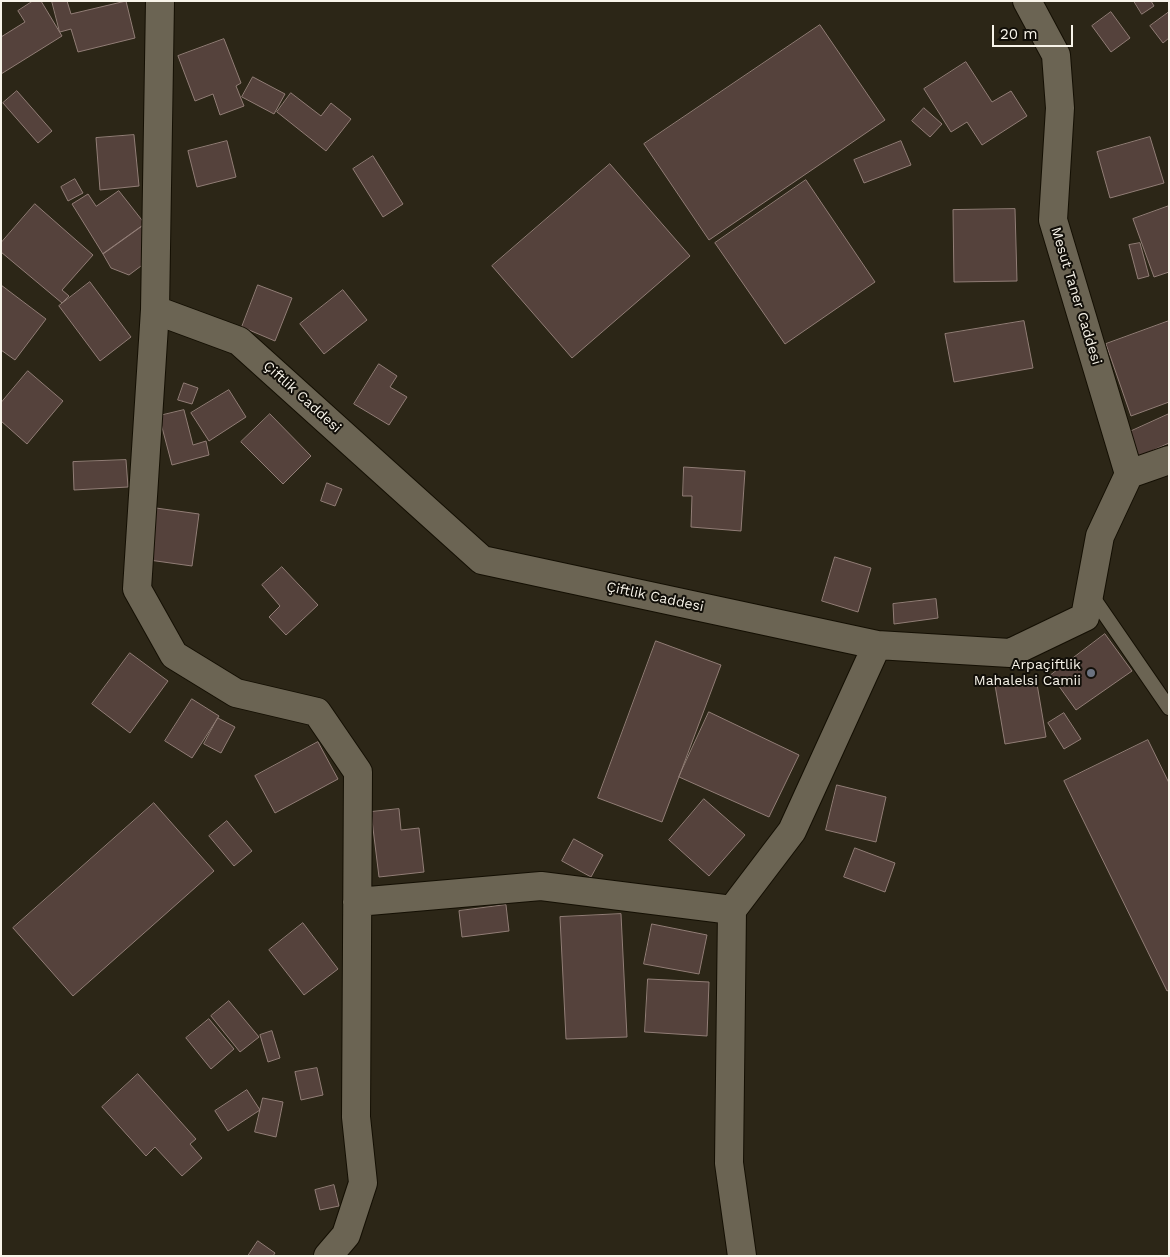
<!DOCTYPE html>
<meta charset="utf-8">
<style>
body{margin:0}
#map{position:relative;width:1170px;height:1257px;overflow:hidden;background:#2c2617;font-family:"Work Sans",sans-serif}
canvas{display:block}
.frame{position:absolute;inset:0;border:2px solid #f8f4ea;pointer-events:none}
.scale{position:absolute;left:992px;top:25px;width:81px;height:22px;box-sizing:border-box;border:2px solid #f8f4ea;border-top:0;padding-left:6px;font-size:15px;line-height:18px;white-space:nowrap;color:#f8f4ea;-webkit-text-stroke:4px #120f09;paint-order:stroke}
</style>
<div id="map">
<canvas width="1170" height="1257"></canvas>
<div class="frame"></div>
<div class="scale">20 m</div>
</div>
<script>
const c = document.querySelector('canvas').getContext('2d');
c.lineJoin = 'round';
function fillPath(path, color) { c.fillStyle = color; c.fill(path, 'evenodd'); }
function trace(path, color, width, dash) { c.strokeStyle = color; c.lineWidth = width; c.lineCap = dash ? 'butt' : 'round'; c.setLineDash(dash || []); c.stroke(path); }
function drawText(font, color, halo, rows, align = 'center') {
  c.font = font + ' "Work Sans",sans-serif'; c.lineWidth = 4; c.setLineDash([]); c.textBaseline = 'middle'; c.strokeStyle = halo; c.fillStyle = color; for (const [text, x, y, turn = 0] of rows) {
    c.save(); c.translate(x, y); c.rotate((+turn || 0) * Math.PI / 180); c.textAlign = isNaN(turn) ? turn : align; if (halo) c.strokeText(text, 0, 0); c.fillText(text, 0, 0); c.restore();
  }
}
const building = new Path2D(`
 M33 1H41L62 36 1 74V37L25 22 18 11Z
 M52 1H67L71 14 126 1 135 38 78 52 71 29 60 32Z
 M1134 1H1151L1154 6 1142 14Z
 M1111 12 1130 38 1111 52 1092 26Z
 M1169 12V38L1163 43 1150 26Z
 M820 25 885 120 709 240 644 144Z
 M224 39 241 83 236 86 244 106 220 115 213 94 195 101 178 56Z
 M966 62 992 102 1011 91 1027 116 982 145 967 122 951 132 924 89Z
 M253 77 285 94 274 114 242 97Z
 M17 91 52 131 38 143 3 103Z
 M291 93 321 116 331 103 351 119 326 151 277 112Z
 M924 108 942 124 930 137 912 121Z
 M134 135 139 186 100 190 96 138Z
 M1150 137 1164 183 1110 198 1097 152Z
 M227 141 236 177 197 187 188 151Z
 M901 141 911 165 864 183 854 160Z
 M373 156 403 204 383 217 353 169Z
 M610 164 690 256 572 358 492 266Z
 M75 179 83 193 68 201 61 187Z
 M806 180 875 282 785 344 715 243Z
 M119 191 145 224 103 254 72 204 88 194 96 206Z
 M35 204 93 255 62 290 69 296 62 303 1 252V243Z
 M1169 206V272L1154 277 1133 219Z
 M1015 209 1017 281 954 282 953 210Z
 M145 224V263L129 275 111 268 103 254Z
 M1140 243 1149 276 1138 279 1129 245Z
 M90 282 131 337 100 361 59 306Z
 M1 285 46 319 15 360 1 350Z
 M258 285 292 298 275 341 242 327Z
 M343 290 367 320 324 354 300 324Z
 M1024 321 1033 368 954 382 945 334Z
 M1169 321V402L1131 416 1106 344Z
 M379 364 397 376 390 387 407 397 389 425 354 404Z
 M28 371 63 401 27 444 1 421V403Z
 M184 383 198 388 192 404 178 400Z
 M229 390 246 417 209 441 191 413Z
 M184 410 193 445 206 441 209 455 172 465 159 416Z
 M270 414 311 456 283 484 241 442Z
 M1169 414V443L1136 458 1125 434Z
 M126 460 128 487 74 490 73 462Z
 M684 467 745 471 741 531 691 527 692 496H683Z
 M327 483 342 489 335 506 321 501Z
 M156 508 199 514 192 566 149 560Z
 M835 557 871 568 858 612 822 601Z
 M282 567 318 605 286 635 269 617 280 606 262 585Z
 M936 599 938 618 894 624 893 604Z
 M1105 634 1132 671 1076 710 1051 675Z
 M656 641 721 665 662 822 598 798Z
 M130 653 168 681 130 733 92 704Z
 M1036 678 1046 737 1005 744 995 685Z
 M192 699 219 716 192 758 165 741Z
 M709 712 799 755 769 817 679 777Z
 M1064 713 1081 739 1064 749 1048 723Z
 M218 718 235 727 221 753 204 744Z
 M1148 740 1169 783V990L1167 991 1064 781Z
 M318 742 338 779 275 813 255 776Z
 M837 785 886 797 876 842 826 830Z
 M704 799 745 835 709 876 669 840Z
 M154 803 214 871 73 996 13 928Z
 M399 809 401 830 419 828 424 872 379 877 371 812Z
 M227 821 252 851 234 866 209 836Z
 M574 839 603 855 591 877 562 861Z
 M855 848 895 863 885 892 844 877Z
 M506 905 509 931 462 937 459 911Z
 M621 914 627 1037 566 1039 560 917Z
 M303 923 338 969 304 995 269 950Z
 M652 924 707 935 699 974 644 964Z
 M648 979 709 982 707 1036 645 1032Z
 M229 1001 259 1037 240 1052 211 1016Z
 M209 1019 234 1049 211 1069 186 1038Z
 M272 1031 280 1058 268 1062 260 1035Z
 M317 1068 323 1095 301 1100 295 1072Z
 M138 1074 196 1139 190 1144 202 1158 182 1176 155 1147 146 1156 102 1107Z
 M247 1090 260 1110 228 1131 215 1111Z
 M263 1098 283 1102 276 1137 255 1132Z
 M334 1185 339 1206 320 1210 315 1190Z
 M258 1241 275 1253 273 1256H248Z`);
const lane = new Path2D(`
 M1090 593 1169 708`);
const street = new Path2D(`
 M160 1 155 310 137 589 174 655 236 693 317 712 358 772 356 1117 363 1183 346 1235 328 1256
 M1027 1 1056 55 1060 108 1053 220 1129 474
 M155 310 239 341 482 560 877 645 1010 653 1085 617 1100 536 1129 474
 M1129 474 1169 460
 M357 902 541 886 732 910
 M742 1256 729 1163 732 910 792 831 877 645`);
const markers = [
 [1091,673,5,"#6b7280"]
];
const streetNames = [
 ["Mesut Taner Caddesi",1076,296,73],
 ["Çiftlik Caddesi",302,397,42],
 ["Çiftlik Caddesi",655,597,12]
];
const poiNames = [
 ["Arpaçiftlik",1081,665],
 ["Mahalelsi Camii",1081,681]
];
fillPath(building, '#55423c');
trace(building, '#917d76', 1);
trace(lane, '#140f03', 16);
trace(street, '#140f03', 30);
trace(lane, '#6b6453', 14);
trace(street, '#6b6453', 28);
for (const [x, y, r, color] of markers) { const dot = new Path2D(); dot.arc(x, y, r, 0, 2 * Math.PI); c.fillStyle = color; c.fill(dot); trace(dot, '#120f09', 2); }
drawText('14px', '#f8f4ea', '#120f09', streetNames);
drawText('14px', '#f8f4ea', '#120f09', poiNames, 'right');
</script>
